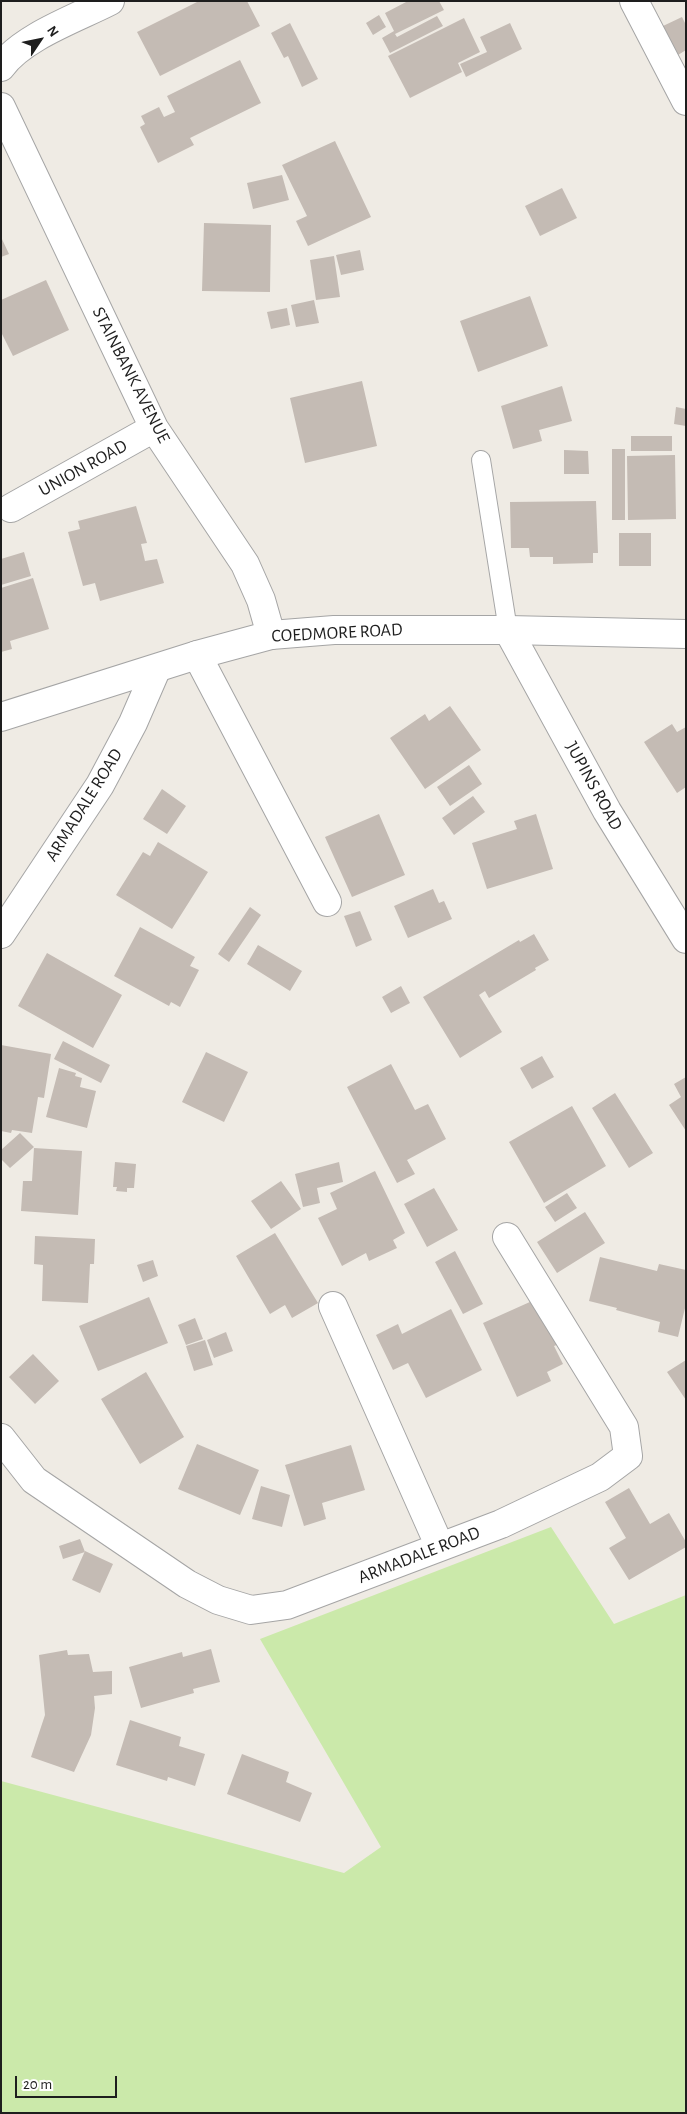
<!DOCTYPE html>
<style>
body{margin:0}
#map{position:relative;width:687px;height:2114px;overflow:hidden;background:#efebe4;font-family:"Alegreya Sans",sans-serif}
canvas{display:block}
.frame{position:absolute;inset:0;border:2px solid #1e1e1e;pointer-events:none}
.north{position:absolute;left:15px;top:15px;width:50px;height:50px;-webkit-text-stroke:4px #fff;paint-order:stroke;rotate:56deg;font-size:14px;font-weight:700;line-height:20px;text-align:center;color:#1e1e1e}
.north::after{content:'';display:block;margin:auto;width:18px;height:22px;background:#1e1e1e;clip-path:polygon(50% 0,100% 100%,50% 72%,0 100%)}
.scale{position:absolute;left:15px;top:2076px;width:102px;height:22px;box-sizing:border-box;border:2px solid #1e1e1e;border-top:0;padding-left:6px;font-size:15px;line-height:18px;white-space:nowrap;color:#1e1e1e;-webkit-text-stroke:4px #fff;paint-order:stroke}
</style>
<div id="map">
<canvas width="687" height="2114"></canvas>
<div class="frame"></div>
<div class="north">N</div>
<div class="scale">20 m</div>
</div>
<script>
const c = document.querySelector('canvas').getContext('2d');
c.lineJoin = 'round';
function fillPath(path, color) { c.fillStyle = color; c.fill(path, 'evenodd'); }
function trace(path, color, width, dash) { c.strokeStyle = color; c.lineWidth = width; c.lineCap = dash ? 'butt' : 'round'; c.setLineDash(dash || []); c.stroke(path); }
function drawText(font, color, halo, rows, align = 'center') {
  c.font = font + ' "Alegreya Sans",sans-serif'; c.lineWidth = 4; c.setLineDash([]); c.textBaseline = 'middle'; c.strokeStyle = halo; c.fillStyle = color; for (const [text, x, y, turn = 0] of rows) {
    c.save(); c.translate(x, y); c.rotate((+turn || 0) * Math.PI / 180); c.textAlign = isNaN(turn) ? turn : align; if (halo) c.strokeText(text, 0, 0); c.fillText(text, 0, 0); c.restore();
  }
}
const grass = new Path2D(`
 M551 1527 614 1624 686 1595V2113H1V1781L344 1873 381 1847 260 1639Z`);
const building = new Path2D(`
 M199 1H247L260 26 160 76 137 32Z
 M408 1H439L444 10 395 34 397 37 437 16 443 26 390 53 382 38 394 31 385 13Z
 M379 15 386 27 373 35 366 23Z
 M682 17 686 25V50L678 55 663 26Z
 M464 18 480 52 458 63 462 72 410 98 388 56Z
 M290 23 318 79 302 87 288 56 284 58 271 33Z
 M510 23 522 49 466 77 460 64 487 52 480 37Z
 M240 60 261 103 190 138 194 145 158 163 140 127 145 124 141 116 159 107 164 117 175 112 167 96Z
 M335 141 371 217 308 246 296 221 307 216 282 165Z
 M282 175 289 200 253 209 247 183Z
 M562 188 577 218 540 236 525 206Z
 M204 223 271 225 270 292 202 291Z
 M1 237 9 254 1 257Z
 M360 250 364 270 341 275 336 255Z
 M334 256 340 297 316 300 310 260Z
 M46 280 69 330 13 356 1 332V300Z
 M530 296 548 346 478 372 460 321Z
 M314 300 319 323 296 327 291 305Z
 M287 308 290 325 271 329 267 312Z
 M362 381 377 446 305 463 290 398Z
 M562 386 572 421 539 430 542 441 513 449 501 406Z
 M676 407 686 409V426L674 424Z
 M631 436H672V451H631Z
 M612 449H625V520H612Z
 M564 450 588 451 589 474H564Z
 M675 455 676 519 628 520 627 456Z
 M596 501 598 553H593V563L553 564V557H530L529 548H511L510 502Z
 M136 506 147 543 141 544 145 561 157 559 164 583 100 601 95 583 83 586 68 532 80 529 78 521Z
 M619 533H651V566H619Z
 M24 552 31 576 1 585V559Z
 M33 578 49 629 10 641 12 649 1 652V588Z
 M450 706 481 750 425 789 390 738 425 714 429 721Z
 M672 724 677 732 686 727V787L677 793 644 742Z
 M469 765 482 784 450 806 437 787Z
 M162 789 186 806 167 834 143 819Z
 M473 796 485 812 454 835 442 818Z
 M379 814 405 875 352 897 325 837Z
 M536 814 553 869 487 889 472 843 517 829 514 821Z
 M158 842 208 872 172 929 116 895 143 852 150 856Z
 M433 889 439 903 444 901 452 919 408 938 394 906Z
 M250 907 261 915 229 962 218 954Z
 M360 911 372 940 356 947 344 916Z
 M140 927 195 957 190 966 199 970 180 1007 171 1002 169 1006 114 976Z
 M534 934 549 960 535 968 536 970 489 998 485 991 479 995 502 1032 460 1058 423 997 519 940 520 942Z
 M258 945 302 971 290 991 247 964Z
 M47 953 122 995 93 1048 18 1006Z
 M401 986 410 1003 391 1013 382 997Z
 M63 1041 110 1065 101 1083 54 1059Z
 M1 1045 51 1054 44 1098 38 1097 32 1133 12 1130 11 1133 1 1131Z
 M206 1052 248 1072 224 1122 182 1102Z
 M542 1056 554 1077 532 1089 520 1068Z
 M391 1064 415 1110 428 1104 446 1139 407 1160 415 1174 397 1183 347 1087Z
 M59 1068 76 1073 75 1076 82 1078 80 1087 96 1091 87 1128 46 1117Z
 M686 1077V1131L669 1105 681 1097 674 1084Z
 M615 1093 653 1153 629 1168 592 1108Z
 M572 1106 606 1166 544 1203 509 1142Z
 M20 1133 34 1147 10 1168 1 1159V1150Z
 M34 1148 82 1151 78 1215 21 1211 23 1181H32Z
 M115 1162 136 1164 134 1188H127V1192L116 1191 117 1187H113Z
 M339 1162 343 1182 317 1188 320 1203 303 1207 295 1174Z
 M375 1171 405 1233 393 1240 397 1248 369 1261 366 1253 342 1266 318 1218 337 1209 330 1193Z
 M281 1181 301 1209 271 1229 251 1201Z
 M434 1188 458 1230 427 1247 404 1204Z
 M567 1193 577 1208 555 1222 545 1207Z
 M585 1212 605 1243 557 1273 537 1242Z
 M275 1233 318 1303 292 1318 285 1305 270 1314 236 1256Z
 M35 1236 95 1239 94 1264H90L88 1303 42 1301 43 1265 34 1264Z
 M455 1251 483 1304 463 1314 435 1262Z
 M600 1257 657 1271 659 1264 686 1270V1304L678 1337 658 1332 660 1322 616 1310 617 1308 589 1301Z
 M153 1260 158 1276 143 1282 137 1265Z
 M149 1297 168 1343 98 1371 79 1326Z
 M541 1297 562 1343 554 1346 563 1364 547 1372 551 1381 517 1397 483 1323Z
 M451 1309 482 1370 426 1398 408 1363 393 1370 376 1335 398 1324 402 1334Z
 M195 1318 203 1339 186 1345 178 1325Z
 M226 1332 233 1351 214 1358 207 1340Z
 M205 1340 213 1365 194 1371 186 1346Z
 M33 1354 59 1381 35 1404 9 1377Z
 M686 1360V1400L667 1372Z
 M146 1372 184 1437 140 1464 101 1399Z
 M197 1444 259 1470 240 1515 178 1489Z
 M351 1445 365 1490 322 1503 326 1519 304 1526 285 1465Z
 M261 1486 290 1495 282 1527 252 1519Z
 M629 1488 650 1524 669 1513 686 1542V1547L629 1580 609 1548 626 1538 605 1502Z
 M80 1539 85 1552 63 1559 59 1546Z
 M85 1551 113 1564 100 1593 72 1580Z
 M211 1649 220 1682 193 1689 194 1693 141 1708 129 1667 182 1652 183 1657Z
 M67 1650 68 1655 89 1654 93 1672 112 1671V1694L94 1696 95 1708 91 1735 74 1772 31 1757 45 1715 39 1655Z
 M130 1720 181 1737 179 1746 205 1754 195 1786 168 1777 167 1781 116 1765Z
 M242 1754 289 1772 286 1782 312 1793 300 1822 227 1794Z`);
const service = new Path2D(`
 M481 460 508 630`);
const minor = new Path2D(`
 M634 1 686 101
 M1 67C22 37 77 18 110 1
 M1 107 154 428 245 564 261 600 271 635
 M11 508 154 428
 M508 630 607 811 686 939
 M197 655 327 902
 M1 934 100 785 133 723 156 670
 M333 1306 440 1547
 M1 1438 34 1480 187 1584 218 1600 251 1610 287 1605 501 1524 600 1477 628 1456 624 1427 507 1237`);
const tertiary = new Path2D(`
 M1 717 197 655 271 635 334 630H508L686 634`);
const streetNames = [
 ["STAINBANK AVENUE",131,375,63],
 ["UNION ROAD",83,468,-29],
 ["COEDMORE ROAD",337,633,-3],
 ["JUPINS ROAD",594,786,61],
 ["ARMADALE ROAD",84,805,-58],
 ["ARMADALE ROAD",419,1555,-21]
];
fillPath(grass, '#cbe9aa');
fillPath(building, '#c4bbb4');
trace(service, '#a5a5a5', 20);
trace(minor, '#a5a5a5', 30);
trace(tertiary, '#a5a5a5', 30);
trace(service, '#fff', 18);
trace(minor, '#fff', 28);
trace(tertiary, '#fff', 28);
drawText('18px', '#1e1e1e', '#fff', streetNames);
</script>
